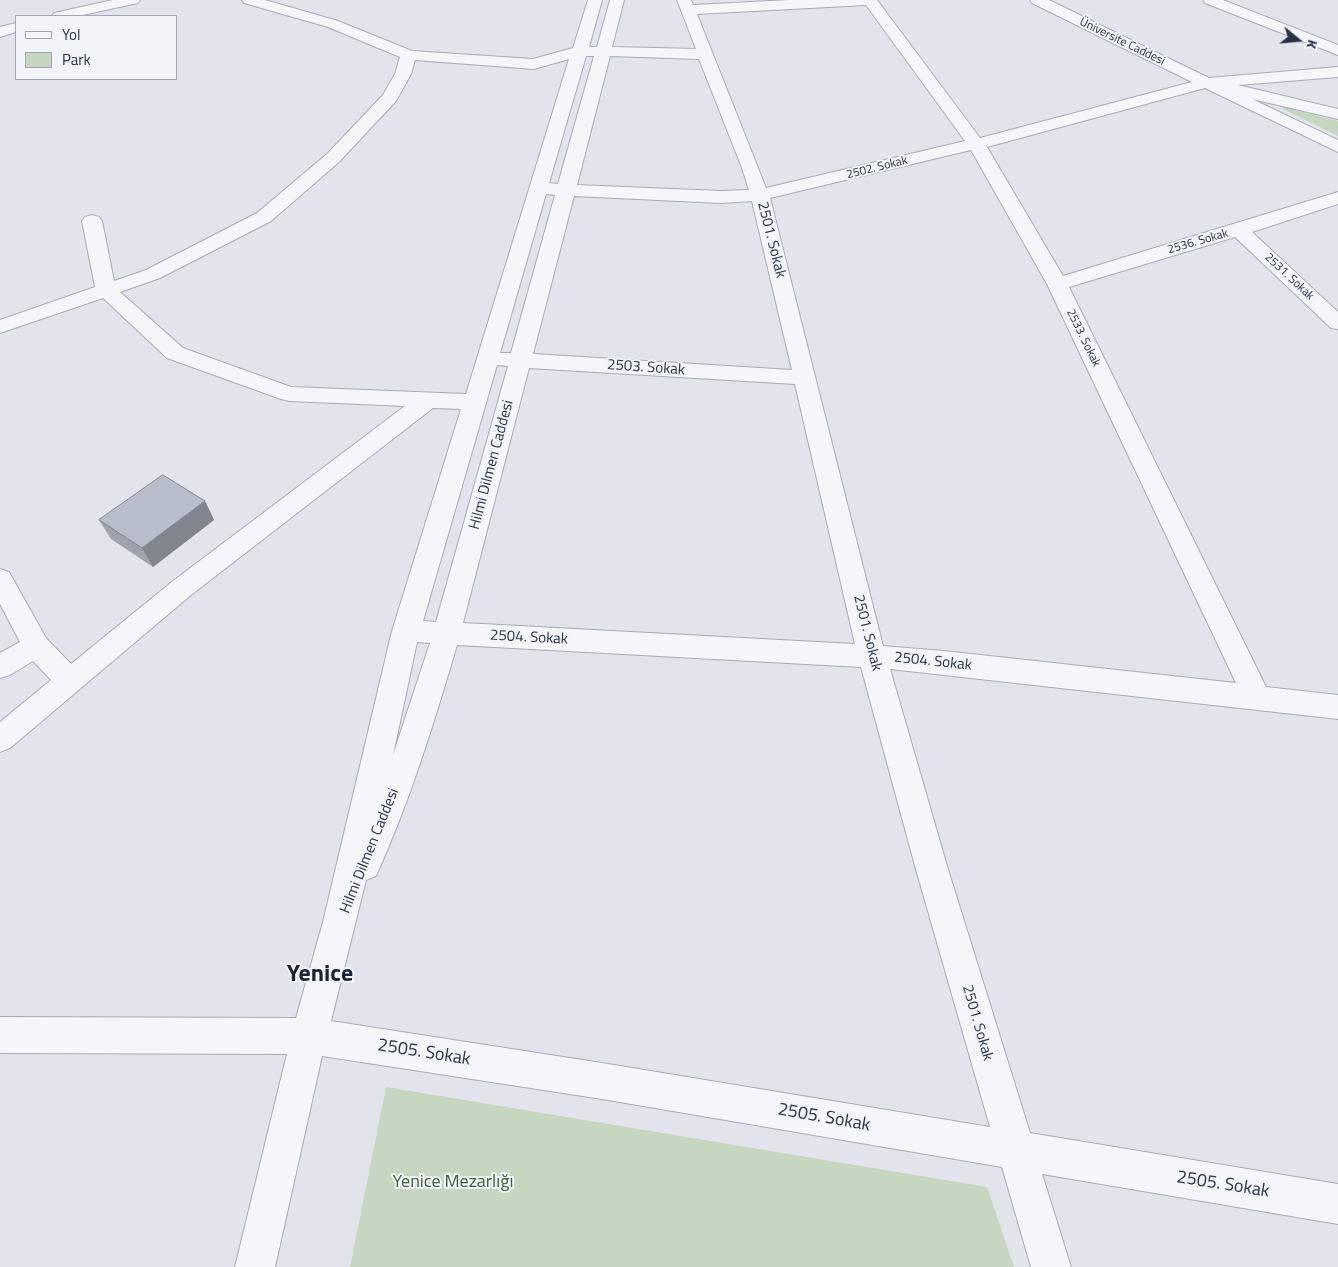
<!DOCTYPE html>
<meta charset="utf-8">
<style>
body{margin:0}
#map{position:relative;width:1338px;height:1267px;overflow:hidden;background:#e1e5eb;font-family:"Titillium Web",sans-serif}
canvas{display:block}
.legend{position:absolute;left:15px;top:15px;width:162px;height:65px;box-sizing:border-box;background:#f1f4f8;border:1px solid #a1a7b0;margin:0;padding:6px 9px;list-style:none;font-size:15px;color:#283344}
.legend li{display:flex;align-items:center;gap:10px;height:25px}
.legend b{width:25px;border:1px solid #a1a7b0}
.north{position:absolute;left:1273px;top:15px;width:50px;height:50px;-webkit-text-stroke:4px #f1f4f8;paint-order:stroke;rotate:107deg;font-size:14px;font-weight:700;line-height:20px;text-align:center;color:#283344}
.north::after{content:'';display:block;margin:auto;width:18px;height:22px;background:#283344;clip-path:polygon(50% 0,100% 100%,50% 72%,0 100%)}
</style>
<div id="map">
<canvas width="1338" height="1267"></canvas>
<ul class="legend">
<li><b style="height:6px;background:#f4f6f9"></b>Yol</li>
<li><b style="height:14px;background:#c7d6c1"></b>Park</li>
</ul>
<div class="north">K</div>
</div>
<script>
const c = document.querySelector('canvas').getContext('2d');
c.lineJoin = 'round';
function fillPath(path, color) { c.fillStyle = color; c.fill(path, 'evenodd'); }
function trace(path, color, width, dash) { c.strokeStyle = color; c.lineWidth = width; c.lineCap = dash ? 'butt' : 'round'; c.setLineDash(dash || []); c.stroke(path); }
function drawText(font, color, halo, rows, align = 'center') {
  c.font = font + ' "Titillium Web",sans-serif'; c.lineWidth = 4; c.setLineDash([]); c.textBaseline = 'middle'; c.strokeStyle = halo; c.fillStyle = color; for (const [text, x, y, turn = 0] of rows) {
    c.save(); c.translate(x, y); c.rotate((+turn || 0) * Math.PI / 180); c.textAlign = isNaN(turn) ? turn : align; if (halo) c.strokeText(text, 0, 0); c.fillText(text, 0, 0); c.restore();
  }
}
const green = new Path2D(`
 M1284 107 1338 121V136L1283 109Z
 M386 1087 987 1187 1014 1267H350Z`);
const minor = new Path2D(`
 M113 0H140L138 3 78 16H52L54 13Z
 M242 0H265L338 21 412 51 533 59 573 48 588 0H602L589 47H597L610 0H624L612 47 696 49 677 0H691L693 5 790 0H877L980 138 1192 82 1032 3 1030 0H1049L1209 78 1338 67V77L1238 85 1338 109V119L1252 99 1338 140V152L1205 88 987 147 1063 276 1338 192V204L1252 232 1338 312V329L1331 328 1235 237 1069 287 1266 687 1338 695V719L890 669 947 866 1030 1133 1338 1184V1224L1042 1174 1071 1267H1031L1002 1167 602 1099 322 1056 275 1267H235L287 1054 0 1053V1017L296 1018 323 922 392 631 461 409 433 408 191 595 10 748 0 752V722L51 680 33 661 10 675 0 678V653L20 642 0 604V569L9 572 46 638 71 664 173 581 405 406 289 401 281 399 167 358 103 298 0 333V320L95 287 82 221 85 217 92 215 99 217 102 221 114 281 146 270 257 213 327 154 383 95 395 74 400 57 328 27 244 3ZM866 5 965 141 766 188 697 14ZM586 56H594L558 184 549 183ZM610 56 699 59 742 168 749 190 721 191 577 185ZM569 59 466 394 291 387 183 348 120 292 160 278 271 221 339 162 396 101 411 74 415 60 534 69ZM971 150 1047 284 1236 683 944 651 883 646 770 198ZM546 194 555 195 511 353H500ZM574 196 721 203 752 201 792 370 533 354ZM497 365 508 366 436 622 423 621ZM529 368 795 384 855 644 463 623ZM417 642 430 643 393 755ZM457 645 861 667 915 866 990 1127 602 1063 331 1021 366 880 376 876C410 801 434 723 457 645Z
 M1203 0H1223L1338 45V55L1205 3Z
 M16 23V32L0 37V27Z`);
const wall = new Path2D(`
 M205 501 214 520 153 567 111 539 99 520Z`);
const shadedWall = new Path2D(`
 M205 501 214 520 153 567 142 548Z`);
const building = new Path2D(`
 M163 475 205 501 142 548 99 520Z`);
const farStreetnames = [
 ["Üniversite Caddesi",1122,42,26],
 ["2502. Sokak",877,168,-14],
 ["2536. Sokak",1198,242,-16],
 ["2531. Sokak",1289,277,43],
 ["2533. Sokak",1083,338,64]
];
const streetNames = [
 ["2501. Sokak",771,240,76],
 ["2503. Sokak",646,368,4],
 ["Hilmi Dilmen Caddesi",492,465,-75],
 ["2501. Sokak",867,633,76],
 ["2504. Sokak",529,638,3],
 ["2504. Sokak",933,662,6],
 ["Hilmi Dilmen Caddesi",370,851,-68],
 ["2501. Sokak",977,1023,74]
];
const nearStreetnames = [
 ["2505. Sokak",424,1053,9],
 ["2505. Sokak",824,1118,10],
 ["2505. Sokak",1223,1185,9]
];
const nearParknames = [
 ["Yenice Mezarlığı",453,1183]
];
const nearDistrictnames = [
 ["Yenice",320,975]
];
fillPath(green, '#c7d6c1');
trace(minor, '#a6acb6', 2);
fillPath(minor, '#f4f6f9');
fillPath(wall, '#9ea3ad');
fillPath(shadedWall, '#81858d');
fillPath(building, '#b8bec9');
trace(building, '#81858d', 1);
drawText('12px', '#283344', '#f1f4f8', farStreetnames);
drawText('15px', '#283344', '#f1f4f8', streetNames);
drawText('18px', '#283344', '#f1f4f8', nearStreetnames);
drawText('18px', '#3e6134', '#f1f4f8', nearParknames);
drawText('bold 24px', '#1a2435', '#f1f4f8', nearDistrictnames);
</script>
